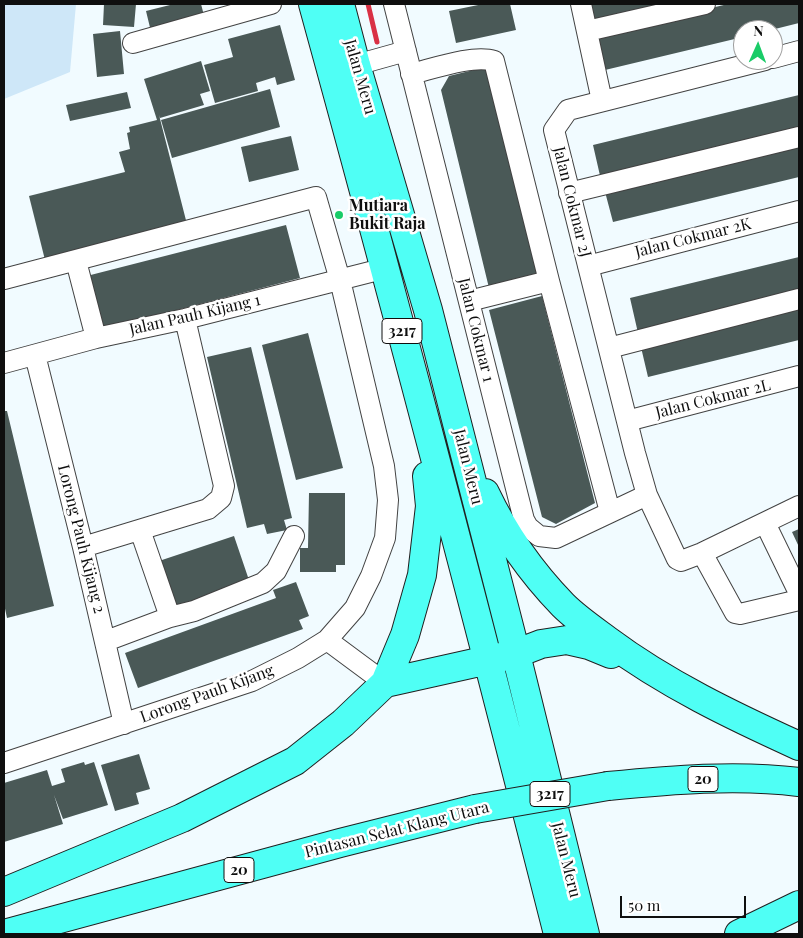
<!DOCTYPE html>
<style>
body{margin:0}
#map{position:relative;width:803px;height:938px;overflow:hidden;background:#f1fbff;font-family:"Playfair Display",serif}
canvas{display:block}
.frame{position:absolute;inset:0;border:5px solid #0f0f0f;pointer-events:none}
.north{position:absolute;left:733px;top:20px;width:50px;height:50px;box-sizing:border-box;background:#fff;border:1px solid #9f9f9f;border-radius:50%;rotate:2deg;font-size:14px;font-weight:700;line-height:20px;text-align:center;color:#0f0f0f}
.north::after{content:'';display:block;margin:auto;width:18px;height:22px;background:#1acc68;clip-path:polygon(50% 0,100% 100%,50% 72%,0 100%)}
.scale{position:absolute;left:620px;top:896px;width:126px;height:22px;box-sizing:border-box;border:2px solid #0f0f0f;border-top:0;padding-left:6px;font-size:15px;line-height:18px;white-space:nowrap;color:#0f0f0f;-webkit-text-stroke:4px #fff;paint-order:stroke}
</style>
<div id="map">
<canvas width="803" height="938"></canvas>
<div class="frame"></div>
<div class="north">N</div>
<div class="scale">50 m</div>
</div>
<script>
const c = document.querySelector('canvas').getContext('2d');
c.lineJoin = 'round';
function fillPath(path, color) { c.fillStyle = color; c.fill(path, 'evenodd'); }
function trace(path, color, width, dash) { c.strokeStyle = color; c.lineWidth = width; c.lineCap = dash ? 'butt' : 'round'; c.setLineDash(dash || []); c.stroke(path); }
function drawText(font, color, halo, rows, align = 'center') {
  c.font = font + ' "Playfair Display",serif'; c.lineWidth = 5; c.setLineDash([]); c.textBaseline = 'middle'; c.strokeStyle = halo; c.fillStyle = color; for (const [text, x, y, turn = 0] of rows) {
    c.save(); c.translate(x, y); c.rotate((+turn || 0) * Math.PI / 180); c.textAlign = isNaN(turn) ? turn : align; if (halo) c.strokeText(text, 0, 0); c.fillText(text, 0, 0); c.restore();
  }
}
const farmland = new Path2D(`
 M4 4H76L70 72 4 99Z`);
const stream = new Path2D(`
 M368 4 377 42`);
const building = new Path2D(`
 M104 4H136L134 27 103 25Z
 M174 4H201L207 27 153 40 146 11Z
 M483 4H510L516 30 456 43 449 11Z
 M590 4H689L596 27Z
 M728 4H799V23L771 30H743V37L605 70 597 35Z
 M280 25 295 80 277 85 275 77 256 83 258 91 215 103 204 65 233 57 228 39Z
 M120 31 124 74 97 77 93 34Z
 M201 61 210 91 200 94 204 105 160 118 159 115 189 232 47 268 29 196 125 172 119 152 130 149 127 133 130 132 129 127 157 120 144 79Z
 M490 66 542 275 489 288 441 90 449 76Z
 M270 89 280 127 172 158 161 120Z
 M127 92 131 108 70 121 66 105Z
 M799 95V132L601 180 593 145Z
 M291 136 299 170 249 182 241 147Z
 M799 141V177L613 222 604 188Z
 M286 225 300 278 89 333 75 279Z
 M799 257V294L638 333 630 298Z
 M542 296 595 503 556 524 542 517 489 310Z
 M799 303V340L648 377 640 343Z
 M308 333 343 468 296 480 262 345Z
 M251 347 292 518 284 520 287 530 267 534 264 524 247 528 207 357Z
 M4 411H7L54 606 7 618 4 604Z
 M309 493H345V565H336V572H300V548H308Z
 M799 529V547L792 532Z
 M234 536 251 586 173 612 156 562Z
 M296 582 309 616 299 620 303 629 138 688 125 653 276 598 273 590Z
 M139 754 150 789 136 793 139 804 115 811 101 765Z
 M84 762 85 765 94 762 108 805 63 819 54 795 63 824 4 842V783L47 770 52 786 65 782 61 769Z`);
const minor = new Path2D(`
 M394 4 524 520 528 527 539 536 556 538 647 495
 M581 4 602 101
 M587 31 705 4
 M133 43 271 4
 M773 58 799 51
 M765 60 568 110 554 130 635 453 647 495 677 559 681 561 702 553 799 506
 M356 65 406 51
 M411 74C432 69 474 54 494 61L549 281 610 512
 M569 193 799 137
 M76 261 96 338
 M588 266 799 211
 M4 279 316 197 340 280 384 466 388 500 385 538 371 576 355 608 327 640 298 658 252 681 4 763
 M469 301 549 281
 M609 348 799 299
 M35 355 83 547 124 724
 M4 363 96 338 185 319 386 268
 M627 421 799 376
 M765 523 799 593
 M140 530 170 617
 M83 547 208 509 221 498 224 486 185 319
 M702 553 735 613 740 614 799 600
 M327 640 385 683
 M106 641 170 617 194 611 263 583 276 571 294 536`);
const highway = new Path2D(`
 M313 4C398 313 479 623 558 934
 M340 4 356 65 428 310 511 634 585 934
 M485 493C504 533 532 573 563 605 576 618 592 629 607 640 666 684 733 716 799 746
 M385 683 515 654 541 644 567 640 589 645 611 654
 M608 786C671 780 736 774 799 782
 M4 892 182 818 295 761 343 723 385 683 405 635 422 575 430 506 427 476
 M4 934 340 843 475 809
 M739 934 799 905`);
const highwayBridge = new Path2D(`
 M475 809 608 786`);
const markers = [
 [339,215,5,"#1acc68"]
];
const shields = [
 [402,331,40],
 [703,779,30],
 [550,794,40],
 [239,870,30]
];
const shieldNames = [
 ["3217",402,331],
 ["20",703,779],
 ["3217",550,794],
 ["20",239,870]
];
const streetNames = [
 ["Jalan Meru",360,77,74],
 ["Jalan Cokmar 2J",572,202,76],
 ["Jalan Cokmar 2K",693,238,-14],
 ["Jalan Pauh Kijang 1",195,315,-13],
 ["Jalan Cokmar 1",476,330,76],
 ["Jalan Cokmar 2L",713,399,-14],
 ["Jalan Meru",468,467,76],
 ["Lorong Pauh Kijang 2",81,539,76],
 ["Lorong Pauh Kijang",207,694,-20],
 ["Pintasan Selat Klang Utara",397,830,-14],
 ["Jalan Meru",566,860,76]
];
const poiNames = [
 ["Mutiara",349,206],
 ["Bukit Raja",349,224]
];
fillPath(farmland, '#cee7f8');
trace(stream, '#d93145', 5);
fillPath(building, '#4a5957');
trace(minor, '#424242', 22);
trace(highway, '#202020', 30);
trace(minor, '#fff', 20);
trace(highway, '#4ffff5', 28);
trace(highwayBridge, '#202020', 30, []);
trace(highwayBridge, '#4ffff5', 28);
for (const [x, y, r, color] of markers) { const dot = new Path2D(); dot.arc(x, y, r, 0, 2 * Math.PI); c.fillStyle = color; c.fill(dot); trace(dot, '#fff', 2); }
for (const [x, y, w] of shields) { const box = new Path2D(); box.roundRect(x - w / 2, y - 12.5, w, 25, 4); c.fillStyle = '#fff'; c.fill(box); trace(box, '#0f0f0f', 1); }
drawText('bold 15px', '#0f0f0f', null, shieldNames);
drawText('16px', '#0f0f0f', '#fff', streetNames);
drawText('bold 16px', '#0f0f0f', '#fff', poiNames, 'left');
</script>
